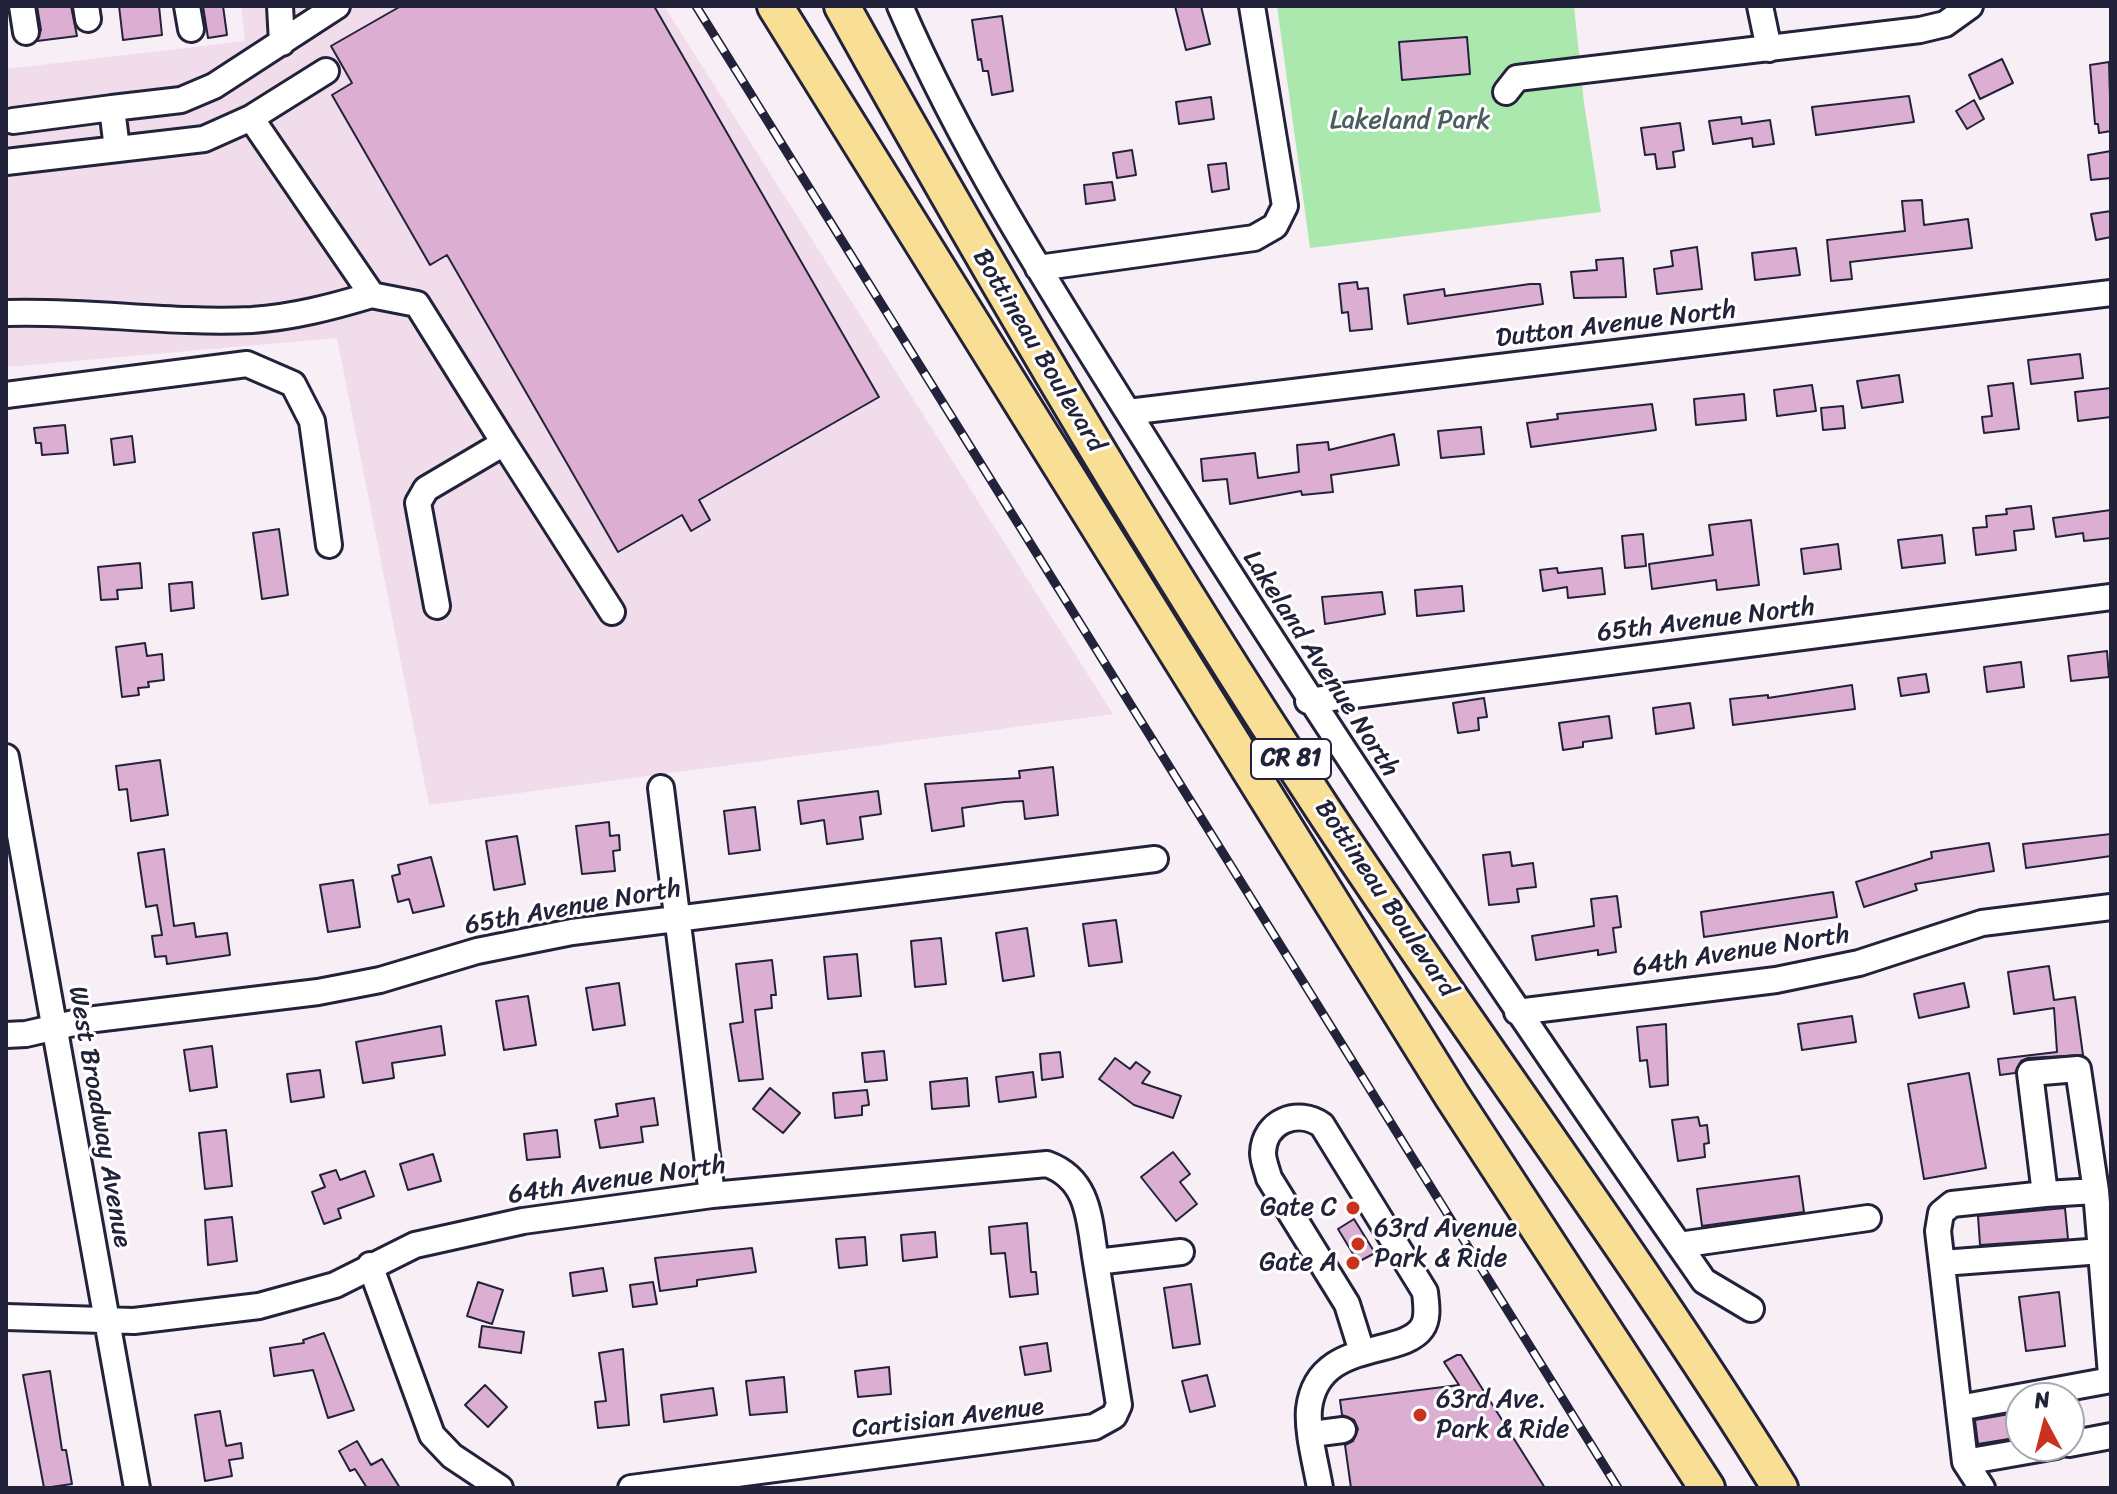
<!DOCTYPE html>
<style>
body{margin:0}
#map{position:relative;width:2117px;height:1494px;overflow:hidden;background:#f8eff6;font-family:Sriracha,sans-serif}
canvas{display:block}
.frame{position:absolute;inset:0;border:8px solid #22223b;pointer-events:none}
.north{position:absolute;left:2005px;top:1382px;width:80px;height:80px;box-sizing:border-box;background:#fff;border:2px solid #a7a7b1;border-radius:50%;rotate:353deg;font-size:22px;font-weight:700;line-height:32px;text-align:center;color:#22223b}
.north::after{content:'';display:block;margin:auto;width:28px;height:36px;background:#c8321e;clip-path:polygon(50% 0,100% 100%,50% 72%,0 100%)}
</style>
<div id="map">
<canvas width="2117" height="1494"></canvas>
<div class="frame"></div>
<div class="north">N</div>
</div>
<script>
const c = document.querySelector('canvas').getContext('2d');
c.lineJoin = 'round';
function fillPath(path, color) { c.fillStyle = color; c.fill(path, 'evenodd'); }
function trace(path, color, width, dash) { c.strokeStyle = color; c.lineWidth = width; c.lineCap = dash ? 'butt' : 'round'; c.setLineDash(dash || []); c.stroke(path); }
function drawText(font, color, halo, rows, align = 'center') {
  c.font = font + ' Sriracha,sans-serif'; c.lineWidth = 6; c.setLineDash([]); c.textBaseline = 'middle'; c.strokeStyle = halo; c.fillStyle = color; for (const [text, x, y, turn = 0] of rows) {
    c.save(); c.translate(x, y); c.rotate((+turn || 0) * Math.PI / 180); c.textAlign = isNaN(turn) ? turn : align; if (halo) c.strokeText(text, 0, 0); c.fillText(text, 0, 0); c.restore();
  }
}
const built = new Path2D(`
 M241 6H664L1113 714 429 805 337 338 6 367V69L245 41Z`);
const green = new Path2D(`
 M1277 6H1574L1584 103 1601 212 1310 248Z`);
const building = new Path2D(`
 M37 6H71L77 36 37 41 41 30Z
 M119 6H159L162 35 123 40Z
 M203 6H223L227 35 208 38Z
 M401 6H654L879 397 699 500 710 520 691 531 682 515 618 552 447 255 430 265 332 95 352 83 331 46Z
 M1175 6H1201L1210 44 1186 50Z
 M1002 16 1013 91 992 95 988 71H983L981 59 978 60 972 20Z
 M1467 37 1470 74 1402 80 1399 42Z
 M2002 59 2013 83 1980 99 1969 75Z
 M2109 62 2111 131 2099 133 2098 124H2095L2090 65Z
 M1909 96 1914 122 1816 135 1812 107Z
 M1211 97 1214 119 1179 124 1176 102Z
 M1974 100 1984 119 1967 129 1956 111Z
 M1741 117 1742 124 1770 120 1774 144 1753 147 1752 138 1713 144 1709 121Z
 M1680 123 1684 150 1673 152 1675 167 1657 169 1655 154 1645 155 1641 128Z
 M1132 150 1136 175 1117 178 1113 153Z
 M2111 151V178L2091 180 2088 155Z
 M1226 163 1229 189 1212 192 1208 165Z
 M1112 182 1115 200 1086 204 1084 185Z
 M1922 200 1924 225 1968 219 1972 248 1850 262 1852 279 1831 281 1827 240 1905 231 1902 201Z
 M2111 211V237L2096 240 2091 214Z
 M1697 247 1702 289 1657 294 1654 269 1673 266 1671 251Z
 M1796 248 1800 275 1755 280 1752 253Z
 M1623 258 1626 297 1574 298 1571 272 1597 270 1596 260Z
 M1357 282 1358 289 1368 288 1372 329 1350 331 1348 312 1342 313 1339 284Z
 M1530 284H1540L1543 304 1408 324 1404 295 1444 289 1445 296Z
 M2080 354 2083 378 2031 384 2028 360Z
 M1899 375 1903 402 1862 408 1857 381Z
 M2013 383 2019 429 1984 433 1982 417 1992 416 1988 386Z
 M1812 385 1816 411 1777 416 1774 390Z
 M2111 388V417L2078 421 2075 392Z
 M1744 394 1746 420 1696 425 1694 399Z
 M1652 404 1656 430 1531 447 1527 423 1558 419 1557 414Z
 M1843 406 1845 428 1823 430 1821 408Z
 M65 425 68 453 42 455 41 443H36L34 428Z
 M1481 427 1484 454 1441 458 1438 431Z
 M1394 434 1399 465 1331 475 1333 492 1302 495 1301 491 1230 504 1227 479 1203 481 1201 459 1255 453 1258 478 1299 472 1297 445 1328 442 1329 450Z
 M132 436 135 462 114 465 111 439Z
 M2031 506 2034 529 2014 531 2016 550 1976 555 1973 528 1987 527 1986 516 2007 514 2006 509Z
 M2111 510V538L2084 541 2083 533 2056 537 2053 518Z
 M1751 520 1759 585 1717 590 1716 580 1652 589 1649 564 1713 555 1709 525Z
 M279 529 288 595 262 599 253 533Z
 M1643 534 1646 566 1625 568 1622 536Z
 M1942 535 1945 563 1902 568 1898 540Z
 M1838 544 1841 569 1804 574 1801 549Z
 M140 563 142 588 117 590 118 599 101 600 98 567Z
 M1557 568 1558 573 1602 568 1605 594 1568 598 1567 587 1543 591 1540 570Z
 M192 582 194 608 171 611 169 584Z
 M1462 586 1464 611 1417 616 1415 590Z
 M1382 592 1385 614 1325 624 1322 597Z
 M145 643 147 656 162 654 164 680 148 682 149 687 138 688 139 695 122 697 116 647Z
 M2107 651 2109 677 2071 681 2068 656Z
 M2021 662 2024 687 1987 692 1984 667Z
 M1926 674 1929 692 1901 696 1898 678Z
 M1852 685 1855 709 1733 725 1730 699 1768 695V698Z
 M1484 698 1487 717 1478 718 1479 730 1458 733 1453 703Z
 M1690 703 1694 728 1656 734 1653 708Z
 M1609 716 1612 738 1583 742V747L1563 750 1559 723Z
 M160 760 168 815 131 821 127 789 119 790 116 766Z
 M1053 767 1058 815 1025 819 1023 801 1004 802 962 808 964 826 932 831 925 784 1020 778 1019 771Z
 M878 791 881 814 860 817 863 839 827 844 824 820 801 824 798 801Z
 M755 807 760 850 729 854 724 811Z
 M609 822 610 836 619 835 620 850 613 851 615 871 582 874 576 826Z
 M2111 834V856L2026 868 2023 844Z
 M517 836 525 884 494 890 486 841Z
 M1989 843 1994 871 1915 884 1917 890 1864 907 1856 882 1932 858 1931 852Z
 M164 849 174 926 194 923 196 937 227 933 230 955 167 964 166 956 155 957 152 936 162 935 157 905 146 907 138 853Z
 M1510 852 1512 866 1533 863 1536 887 1517 889 1519 902 1489 905 1483 855Z
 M431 857 444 906 413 913 409 899 398 902 392 876 400 874 398 865Z
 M353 880 360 927 328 932 320 885Z
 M1833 892 1837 917 1704 937 1701 912Z
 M1617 896 1621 927 1613 928 1616 952 1598 955V950L1536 960 1532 936 1594 926 1591 899Z
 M1116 920 1122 962 1089 966 1083 924Z
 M1027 928 1034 976 1003 981 996 933Z
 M941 938 946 984 915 987 911 941Z
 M857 954 861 996 828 999 824 957Z
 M772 960 776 995H771L772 1008 755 1010 763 1079 739 1081 730 1024 743 1022 736 964Z
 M2049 966 2054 1000 2075 997 2083 1055 2028 1058 2021 1061 2015 1073 2000 1075 1998 1059 2057 1052 2054 1008 2014 1014 2008 972Z
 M619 983 625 1025 593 1030 586 988Z
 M1964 983 1969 1007 1919 1018 1914 994Z
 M528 996 536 1045 504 1050 496 1001Z
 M1852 1016 1856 1042 1802 1050 1798 1024Z
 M1666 1024 1668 1085 1650 1087 1647 1060 1640 1061 1637 1027Z
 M441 1026 445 1055 392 1063 394 1078 363 1083 356 1042Z
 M212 1046 217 1087 190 1091 184 1050Z
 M884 1051 887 1080 865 1082 862 1053Z
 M1060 1052 1063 1077 1042 1080 1040 1054Z
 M1115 1058 1130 1069 1136 1062 1150 1072 1142 1083 1181 1096 1173 1118 1134 1105 1099 1079Z
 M320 1070 324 1097 291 1102 287 1074Z
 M1033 1072 1036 1097 999 1102 996 1077Z
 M1969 1073 1986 1168 1924 1179 1908 1084Z
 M967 1078 969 1106 932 1109 930 1082Z
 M770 1088 800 1113 783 1133 753 1109Z
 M867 1090 869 1105 862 1106V1115L835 1118 833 1093Z
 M654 1098 658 1125 641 1127 643 1142 600 1148 595 1120 618 1116 616 1104Z
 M1698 1117 1700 1126 1707 1125 1709 1143 1704 1144 1705 1157 1678 1161 1672 1120Z
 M226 1130 232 1186 205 1189 199 1133Z
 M557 1130 560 1157 527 1160 524 1134Z
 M1173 1152 1190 1174 1180 1182 1197 1204 1176 1221 1141 1177Z
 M433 1154 441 1181 408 1190 400 1164Z
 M336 1170 340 1180 365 1171 374 1196 338 1209 341 1218 324 1224 312 1192 325 1187 320 1175Z
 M1799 1176 1804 1212 1702 1226 1697 1189Z
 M2065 1208 2068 1239 1980 1245 1978 1216Z
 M232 1217 237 1261 208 1265 205 1220Z
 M1354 1219 1375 1253 1358 1262 1338 1229Z
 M1027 1223 1031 1272H1036L1038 1294 1010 1297 1005 1253 991 1254 989 1227Z
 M935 1232 937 1257 903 1261 901 1235Z
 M865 1237 867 1265 839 1268 836 1239Z
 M752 1248 756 1272 697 1280V1286L660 1291 655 1258Z
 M603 1268 607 1291 573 1296 570 1273Z
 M478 1282 503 1290 492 1324 467 1316Z
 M653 1282 657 1304 633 1307 630 1285Z
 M1191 1284 1200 1344 1173 1348 1164 1288Z
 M2059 1292 2065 1346 2026 1351 2019 1297Z
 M482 1326 524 1332 521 1353 479 1347Z
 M324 1333 354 1410 328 1418 313 1370 274 1376 270 1348 304 1343 303 1340Z
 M1047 1343 1051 1371 1025 1375 1020 1347Z
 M623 1349 629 1425 598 1428 595 1402 606 1401 599 1353Z
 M1457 1355H1461L1545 1488H1351L1345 1445 1353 1441 1358 1429 1354 1420 1342 1415 1340 1400 1459 1385 1444 1362Z
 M889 1367 891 1394 858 1397 855 1371Z
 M50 1371 62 1450H66L72 1484 44 1488 23 1375Z
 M1207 1375 1215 1406 1190 1412 1182 1381Z
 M784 1377 787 1412 750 1415 746 1381Z
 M485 1385 507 1407 488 1427 465 1405Z
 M713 1388 717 1415 664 1422 661 1395Z
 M220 1411 226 1446 241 1443 243 1458 229 1460 232 1476 205 1481 195 1415Z
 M2021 1412V1437L1978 1444 1975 1420Z
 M357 1441 371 1465 382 1459 400 1488H367L355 1469 350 1471 339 1451Z`);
const minor = new Path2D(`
 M22 6 26 32
 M86 6 88 19
 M187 6 191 29
 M280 6 282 43
 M900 6C971 170 1072 322 1166 473 1338 748 1519 1015 1704 1281L1751 1309
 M1760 6 1769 49
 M1506 92 1517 78 1920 30 1945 24 1970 6
 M251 118 326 71
 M13 121 112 108
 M117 149 112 108 181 100 214 86 337 6
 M6 162 204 139 251 118 372 295C332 307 294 317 252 320 170 324 88 310 6 313
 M1038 268 1254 238 1275 226 1285 206 1252 6
 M371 295 417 304 504 443 426 489 418 503 437 606
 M6 395 247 364 293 384 312 421 329 545
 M1128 412 2111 293
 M504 443 612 612
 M1308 701 2111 597
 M6 757 137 1488
 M661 788 712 1195
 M1517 1012 1776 980 1859 963 1982 923 2111 907
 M6 1035 26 1034 87 1020 318 992 380 980 477 951 572 932 1155 859
 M2045 1194 2096 1191
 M1679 1245 1868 1218
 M1942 1263 2102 1251
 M370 1265 432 1435 452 1456 500 1488
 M6 1317 134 1321 259 1306 335 1285 415 1245 523 1221 712 1195 1047 1164C1091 1180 1089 1222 1096 1262L1181 1252
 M1959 1408 2111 1380
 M1312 1434 1343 1430
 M2069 1444 2111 1436
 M1965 1462 2056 1446
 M631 1488 1094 1427 1114 1416 1119 1405 1096 1262
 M1320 1488C1316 1464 1307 1433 1309 1409 1317 1338 1402 1358 1422 1328 1429 1318 1426 1303 1425 1292L1322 1125C1298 1108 1264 1121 1263 1153 1263 1161 1267 1170 1269 1178L1347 1304 1362 1352
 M1982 1488 1965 1462 1938 1231 1941 1213 1952 1204 2045 1194 2030 1073 2078 1069 2096 1191 2111 1375`);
const highway = new Path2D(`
 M775 6 1452 1096 1707 1488
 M842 6C993 279 1151 547 1322 808 1472 1036 1636 1255 1780 1488`);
const rail = new Path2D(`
 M696 6 1618 1488`);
const markers = [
 [1353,1208,8,"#c8321e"],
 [1358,1244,8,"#c8321e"],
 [1353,1263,8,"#c8321e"],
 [1420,1415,8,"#c8321e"]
];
const shields = [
 [1291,759,80]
];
const shieldNames = [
 ["CR 81",1291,759]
];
const parkNames = [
 ["Lakeland Park",1410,121]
];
const streetNames = [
 ["Dutton Avenue North",1616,325,-7],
 ["Bottineau Boulevard",1038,351,59],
 ["65th Avenue North",1706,621,-7],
 ["Lakeland Avenue North",1320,664,57],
 ["Bottineau Boulevard",1385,899,56],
 ["65th Avenue North",573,908,-10],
 ["64th Avenue North",1741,952,-9],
 ["West Broadway Avenue",99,1117,80],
 ["64th Avenue North",617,1181,-8],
 ["Cartisian Avenue",948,1419,-7]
];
const poiNames = [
 ["Gate C",1337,1208],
 ["63rd Avenue",1374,1229,"left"],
 ["Park & Ride",1374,1259,"left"],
 ["Gate A",1337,1263],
 ["63rd Ave.",1436,1400,"left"],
 ["Park & Ride",1436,1430,"left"]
];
fillPath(built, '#f0dceb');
fillPath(green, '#abe8ae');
fillPath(building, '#dcafd2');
trace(building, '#22223b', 2);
trace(minor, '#22223b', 30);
trace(highway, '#22223b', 40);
trace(minor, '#fff', 24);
trace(highway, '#f9df96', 34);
trace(rail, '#22223b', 9);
trace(rail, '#fff', 6, [18]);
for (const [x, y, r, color] of markers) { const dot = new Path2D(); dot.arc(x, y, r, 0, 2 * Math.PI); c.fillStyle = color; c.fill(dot); trace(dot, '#fff', 3); }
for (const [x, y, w] of shields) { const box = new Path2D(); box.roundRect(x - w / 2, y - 20, w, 40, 6); c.fillStyle = '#fff'; c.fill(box); trace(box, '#22223b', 2); }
drawText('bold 24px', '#22223b', null, shieldNames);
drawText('26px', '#4b5d5e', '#fff', parkNames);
drawText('26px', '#22223b', '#fff', streetNames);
drawText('26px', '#22223b', '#fff', poiNames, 'right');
</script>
